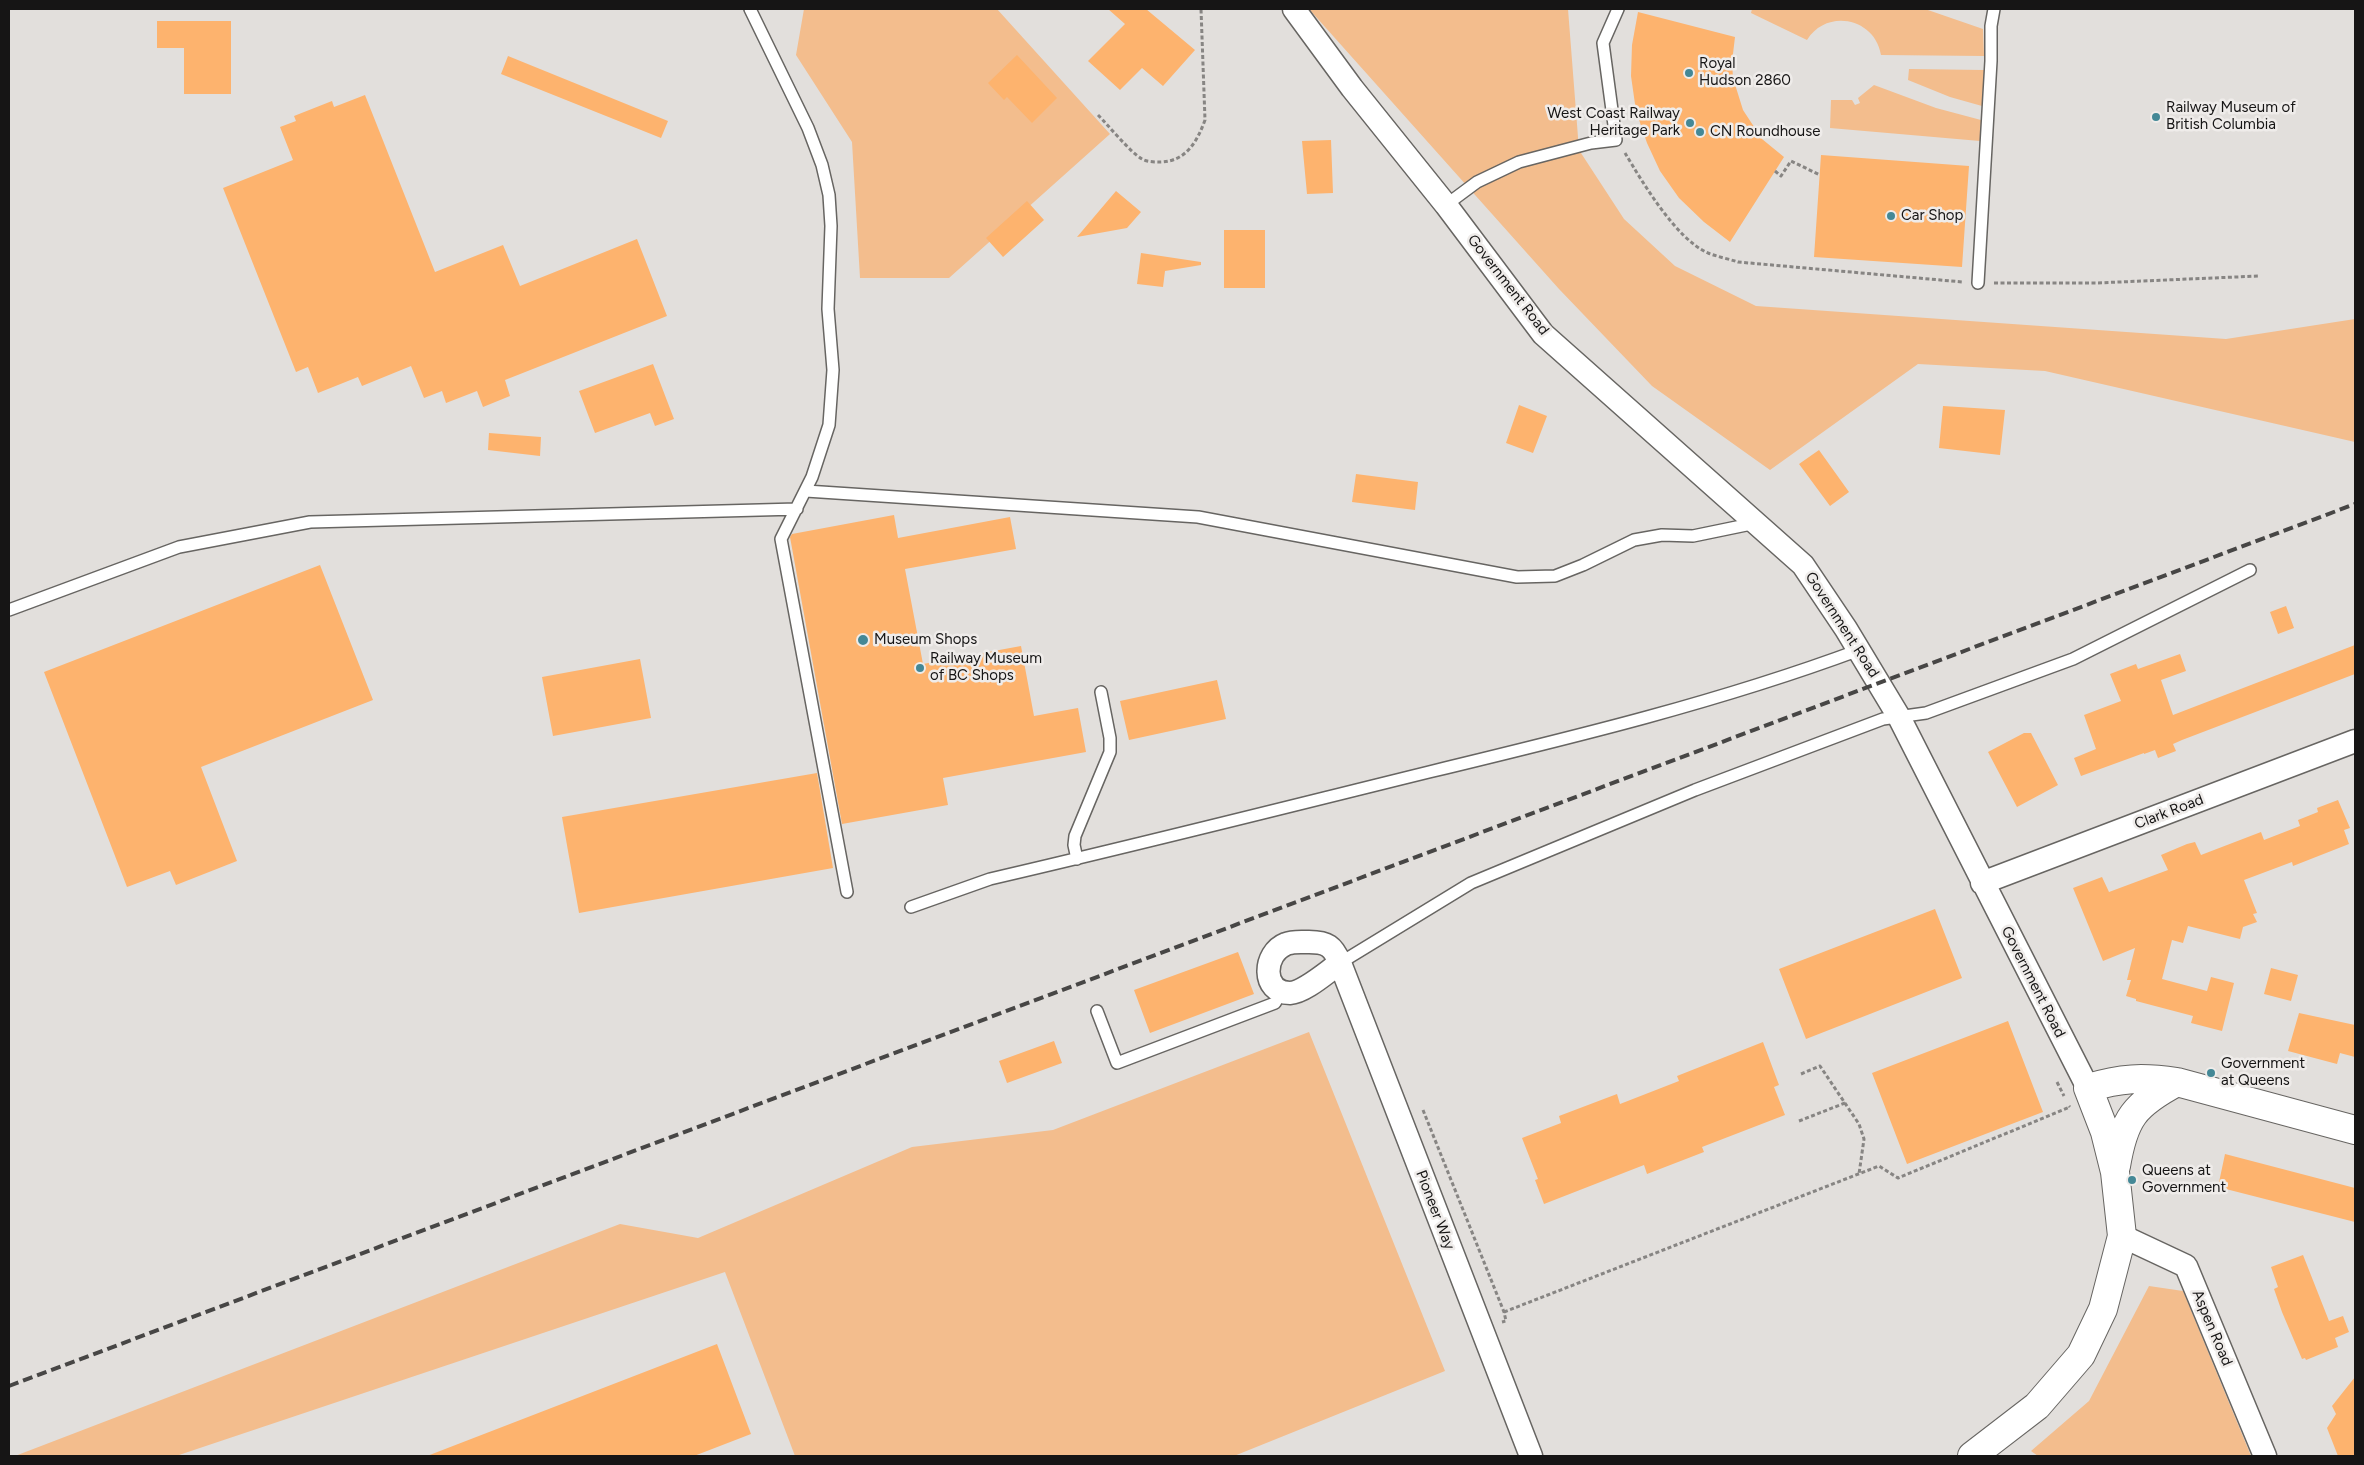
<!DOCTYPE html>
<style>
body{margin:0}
#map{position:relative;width:2364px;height:1465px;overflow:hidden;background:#e2dfdc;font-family:Figtree,sans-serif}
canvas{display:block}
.frame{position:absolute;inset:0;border:10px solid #161515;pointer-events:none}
</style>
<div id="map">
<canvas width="2364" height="1465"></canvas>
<div class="frame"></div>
</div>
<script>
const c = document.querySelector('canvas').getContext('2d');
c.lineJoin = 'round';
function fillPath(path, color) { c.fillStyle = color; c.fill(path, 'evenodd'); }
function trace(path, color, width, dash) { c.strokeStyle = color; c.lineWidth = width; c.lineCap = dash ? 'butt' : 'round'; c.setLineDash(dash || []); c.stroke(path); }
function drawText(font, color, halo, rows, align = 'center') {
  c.font = font + ' Figtree,sans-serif'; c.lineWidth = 5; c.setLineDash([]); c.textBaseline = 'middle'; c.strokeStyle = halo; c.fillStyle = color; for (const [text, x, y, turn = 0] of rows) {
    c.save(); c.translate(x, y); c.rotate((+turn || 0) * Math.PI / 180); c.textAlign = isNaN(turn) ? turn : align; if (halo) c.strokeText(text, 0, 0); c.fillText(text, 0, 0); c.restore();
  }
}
const green = new Path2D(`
 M804 9H997L1110 134 949 278H860L852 142 796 55Z
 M1309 9H1568L1579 150 1624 219 1675 266 1756 306 2226 339 2355 319V442L2045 371 1918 364 1770 470 1652 386 1559 289Z
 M1752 9H1925L1983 29 1984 56 1881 55C1875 18 1827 8 1807 40L1751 13Z
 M1909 69 1984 70 1982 106 1950 97 1908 80Z
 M1874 85 1936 108 1981 120 1980 141 1830 128 1831 100H1852L1855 105 1860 103 1858 98Z
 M1309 1032 1445 1371 1234 1456H795L725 1272 176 1456H15L620 1224 698 1238 912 1147 1053 1130Z
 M2149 1286 2183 1291 2251 1456H2038L2031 1451 2089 1401Z`);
const building = new Path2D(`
 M1108 9H1146L1195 50 1163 86 1142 68 1120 90 1088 61 1125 24Z
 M1638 12 1735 37 1732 62 1733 78 1743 110 1762 139 1784 157 1730 242 1704 222 1679 198 1660 171 1647 143 1636 111 1631 76 1632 45Z
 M157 21H231V94H184V48H157Z
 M1017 55 1057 98 1032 123 1007 97 1004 100 988 83Z
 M508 56 668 121 661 138 501 74Z
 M365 95 435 272 503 245 520 286 637 239 667 316 505 380 510 396 483 407 477 391 446 403 442 391 424 398 411 366 362 386 358 377 318 393 308 367 296 372 223 188 293 160 280 127 296 121 294 116 332 101 334 107Z
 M1331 140 1333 193 1307 194 1302 141Z
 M1821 155 1969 166 1962 267 1814 257Z
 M1116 191 1141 212 1127 228 1077 237Z
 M1027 201 1044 220 1003 257 986 238Z
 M1224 230H1265V288H1224Z
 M1141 253 1201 262V265L1165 271 1163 287 1137 284Z
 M653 364 674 419 655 426 650 413 595 433 579 391Z
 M1519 405 1547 416 1533 453 1506 443Z
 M1943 406 2005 410 2000 455 1939 448Z
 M489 433 541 437 540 456 488 450Z
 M1819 450 1849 492 1830 506 1799 464Z
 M1356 474 1418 482 1415 510 1352 502Z
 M894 515 898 538 1010 517 1016 549 905 569 923 664 1021 646 1034 716 1078 708 1086 752 943 778 948 805 842 824 790 537 792 534Z
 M320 565 373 700 201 767 237 861 176 885 170 871 127 887 44 672Z
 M2286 606 2294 628 2278 634 2270 612Z
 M2355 645V674L2182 740 2173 744 2176 751 2158 758 2155 750 2144 754V753L2081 776 2074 758 2096 749 2084 715 2121 701 2110 674 2136 664 2138 669 2180 654 2186 671 2161 680 2173 715Z
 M640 659 651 718 553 736 542 677Z
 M1217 680 1226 719 1129 740 1120 701Z
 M2024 733H2031L2058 785 2017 807 1988 752Z
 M817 773 833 868 579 913 562 817Z
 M2338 800 2350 828 2344 830 2349 844 2293 866 2292 862 2244 880 2257 913 2253 914 2257 922 2243 927 2240 939 2188 926 2183 943 2172 940 2162 979 2207 991 2211 977 2234 983 2222 1031 2191 1023 2193 1016 2136 1001V999L2126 996 2131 980H2127L2135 948 2103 961 2073 888 2102 877 2109 892 2168 870 2161 855 2187 844 2195 842 2201 855 2261 832 2264 840 2300 826 2298 820 2318 812 2317 808Z
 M1935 909 1962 978 1806 1039 1779 969Z
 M1238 952 1254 994 1150 1033 1134 990Z
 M2271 968 2298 975 2291 1001 2264 994Z
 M2299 1013 2355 1025V1057L2340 1053 2337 1064 2288 1051Z
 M2008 1021 2043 1112 1907 1164 1872 1073Z
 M1054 1041 1062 1063 1007 1083 999 1061Z
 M1763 1042 1779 1085 1774 1087 1785 1115 1702 1147 1704 1152 1647 1174 1644 1165 1544 1204 1535 1180 1538 1179 1522 1138 1561 1123 1559 1116 1617 1094 1620 1104 1679 1081 1677 1076Z
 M2225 1154 2355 1188V1222L2218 1187Z
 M2303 1255 2329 1321 2343 1316 2349 1332 2335 1338 2338 1347 2306 1360 2305 1358 2302 1359 2282 1312 2274 1289 2278 1287 2271 1267Z
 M717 1344 751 1434 694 1456H427Z
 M2355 1377V1456H2338L2327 1428 2336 1414 2332 1406Z`);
const path = new Path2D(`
 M1098 115C1108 125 1131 153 1142 159 1147 162 1155 162 1161 162 1186 161 1197 142 1205 120L1201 9
 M1625 153C1643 183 1676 239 1708 253 1718 257 1729 259 1738 262L1963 282
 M1775 171 1781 176 1791 161 1820 175
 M1994 283H2096L2259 276
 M1801 1074 1820 1066 1859 1124 1864 1139 1859 1174
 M2057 1082 2064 1096
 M1423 1110 1504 1312 1506 1321 1502 1322
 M1799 1121 1845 1103
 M1504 1312 1879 1166 1898 1178 2070 1107 2069 1106`);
const service = new Path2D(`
 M750 9 808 128 822 165 829 195 831 226 828 309 833 370 829 425 812 477 781 539 847 892
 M1446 205 1477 182 1519 162 1591 143 1616 140 1603 43 1618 9
 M1978 283 1991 61V26L1994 9
 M806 491 1198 517 1517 577 1555 576 1583 565 1634 540 1662 535 1693 536 1756 523
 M9 610 179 547 310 522 797 509
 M1077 859 1074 845 1075 836 1110 752V738L1101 692
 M911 907 990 879C1137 845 1283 808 1429 772 1574 737 1719 702 1859 650
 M1340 963 1471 883 1695 790 1883 719 1926 713 2073 659 2250 570
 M1097 1011 1117 1063 1275 1003 1282 991`);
const minor = new Path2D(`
 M1294 9 1352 88 1446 205 1543 334 1803 565 1846 629 1899 717 2088 1088
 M1982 883 2355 741
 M1340 963C1328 971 1305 992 1290 993 1261 993 1263 953 1286 944 1293 941 1301 942 1309 942 1327 942 1333 946 1340 963L1531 1456
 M2122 1236 2186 1266 2265 1456`);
const tertiary = new Path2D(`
 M2116 1166C2124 1118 2134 1105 2177 1082
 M1972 1456 2037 1406 2081 1355 2103 1309 2122 1236 2115 1172 2105 1132 2088 1088C2121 1078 2142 1077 2177 1082L2355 1130`);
const rail = new Path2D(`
 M9 1386 2355 504`);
const markers = [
 [1689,73,5,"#448896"],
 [2156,117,5,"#448896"],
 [1690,123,5,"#448896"],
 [1700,132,5,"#448896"],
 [1891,216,5,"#448896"],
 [863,640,6,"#448896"],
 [920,668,5,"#448896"],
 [2211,1073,5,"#448896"],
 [2132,1180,5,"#448896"]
];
const poiNames = [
 ["Royal",1699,64],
 ["Hudson 2860",1699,81],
 ["Railway Museum of",2166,108],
 ["British Columbia",2166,125],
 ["West Coast Railway",1680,114,"right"],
 ["Heritage Park",1680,131,"right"],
 ["CN Roundhouse",1710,132],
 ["Car Shop",1901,216],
 ["Museum Shops",874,640],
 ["Railway Museum",930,659],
 ["of BC Shops",930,676],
 ["Government",2221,1064],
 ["at Queens",2221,1081],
 ["Queens at",2142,1171],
 ["Government",2142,1188]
];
const streetNames = [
 ["Government Road",1508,285,52],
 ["Government Road",1842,625,57],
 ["Clark Road",2169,812,-21],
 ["Government Road",2033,982,63],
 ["Pioneer Way",1435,1210,69],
 ["Aspen Road",2212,1328,67]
];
fillPath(green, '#f3bd8d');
fillPath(building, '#fdb36e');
trace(service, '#676562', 14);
trace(minor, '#676562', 25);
trace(tertiary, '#676562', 30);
trace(path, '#878583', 3, [4, 2.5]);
trace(service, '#fff', 11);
trace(minor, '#fff', 22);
trace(tertiary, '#fff', 28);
trace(rail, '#474645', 4, [10, 5]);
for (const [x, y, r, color] of markers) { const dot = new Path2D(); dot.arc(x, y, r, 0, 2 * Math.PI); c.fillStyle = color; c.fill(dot); trace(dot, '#efecea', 2); }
drawText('15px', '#161515', '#efecea', poiNames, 'left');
drawText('15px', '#161515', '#efecea', streetNames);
</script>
